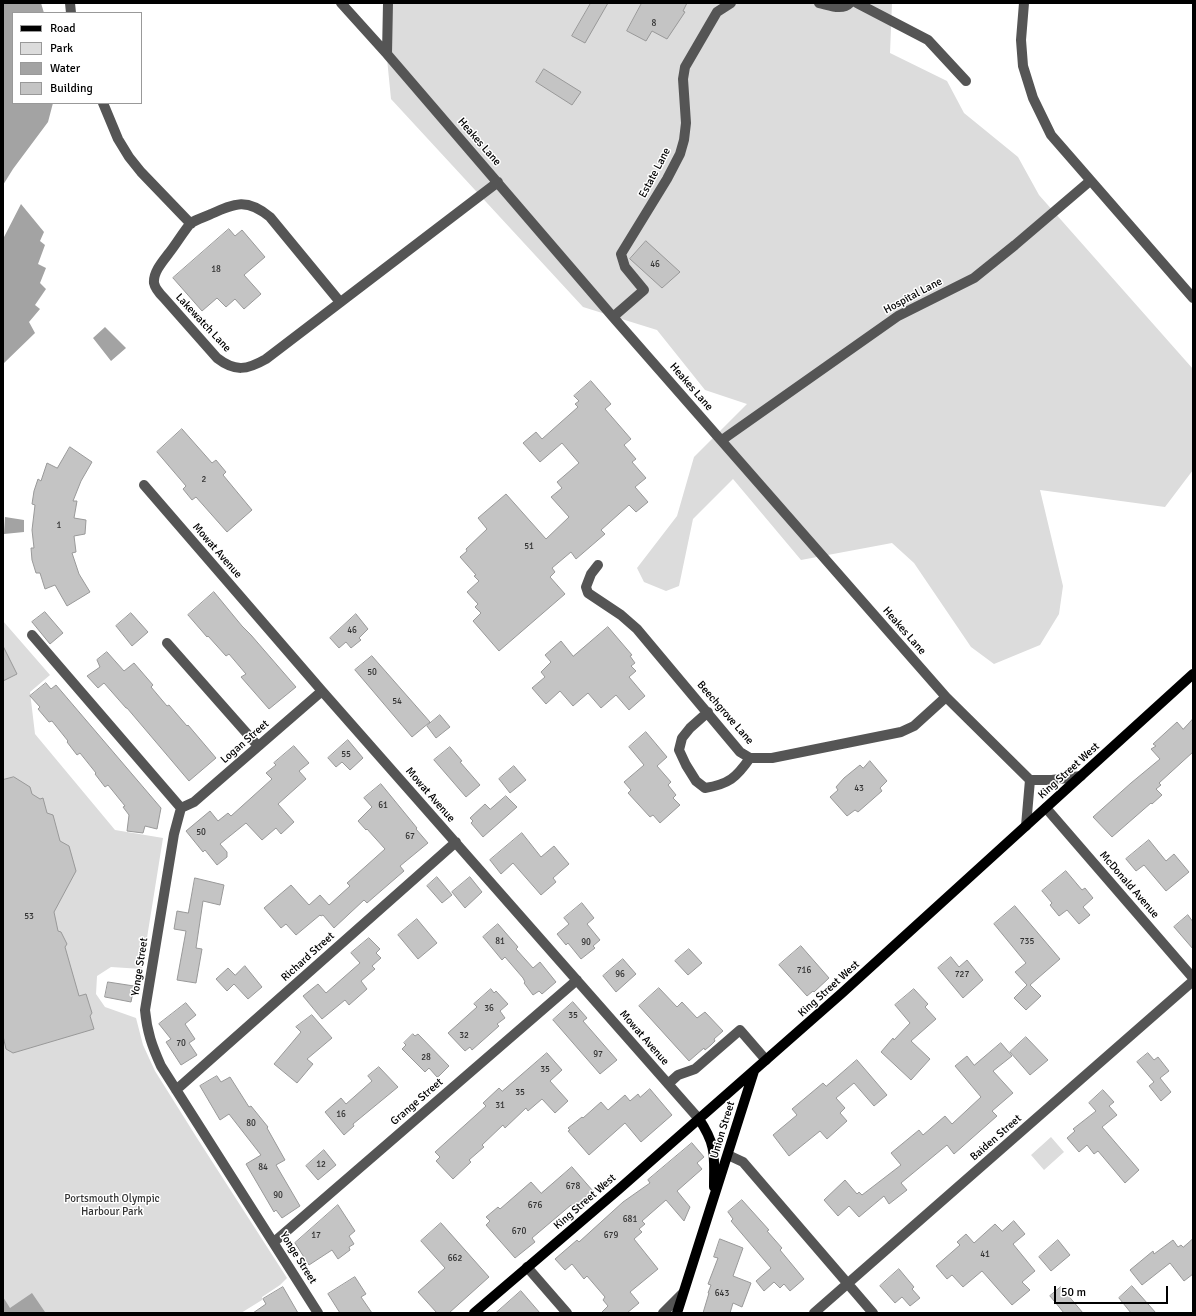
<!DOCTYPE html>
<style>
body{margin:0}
#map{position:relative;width:1196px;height:1316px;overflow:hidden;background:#fff;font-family:Signika,sans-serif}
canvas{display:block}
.frame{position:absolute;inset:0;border:4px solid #000;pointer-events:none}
.legend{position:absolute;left:12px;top:12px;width:130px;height:92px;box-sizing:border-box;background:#fff;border:1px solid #999;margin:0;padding:5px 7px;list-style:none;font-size:12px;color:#000}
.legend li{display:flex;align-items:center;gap:8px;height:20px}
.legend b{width:20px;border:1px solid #999}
.scale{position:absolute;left:1054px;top:1286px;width:114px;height:18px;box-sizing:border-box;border:2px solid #000;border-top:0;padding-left:5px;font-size:12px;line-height:14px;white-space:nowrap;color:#000;-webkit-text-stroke:3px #fff;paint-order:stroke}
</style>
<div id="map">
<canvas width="1196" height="1316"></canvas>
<div class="frame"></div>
<ul class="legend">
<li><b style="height:5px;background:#000"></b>Road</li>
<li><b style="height:11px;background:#dcdcdc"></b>Park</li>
<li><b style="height:11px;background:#a3a3a3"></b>Water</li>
<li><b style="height:11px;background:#c4c4c4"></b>Building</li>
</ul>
<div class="scale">50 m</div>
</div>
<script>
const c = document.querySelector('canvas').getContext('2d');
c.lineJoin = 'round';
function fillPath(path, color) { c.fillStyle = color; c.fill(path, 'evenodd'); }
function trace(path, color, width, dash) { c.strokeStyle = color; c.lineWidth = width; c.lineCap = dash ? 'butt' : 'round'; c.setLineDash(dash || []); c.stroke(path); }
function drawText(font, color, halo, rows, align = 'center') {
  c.font = font + ' Signika,sans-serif'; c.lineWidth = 3; c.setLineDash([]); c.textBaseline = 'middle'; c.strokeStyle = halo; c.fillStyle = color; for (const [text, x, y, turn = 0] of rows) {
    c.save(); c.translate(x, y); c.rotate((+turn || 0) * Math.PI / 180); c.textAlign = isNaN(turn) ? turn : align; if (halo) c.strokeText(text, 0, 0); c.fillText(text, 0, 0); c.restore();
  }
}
const green = new Path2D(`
 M392 3H892L890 53 947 81 964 113 1018 157 1039 195 1193 369V470L1165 507 1040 490 1063 586 1059 614 1040 645 994 664 971 647 914 563 892 543 801 560 733 479 693 519 679 586 666 591 644 582 637 568 677 516 694 457 747 404 705 390 657 330 583 307 391 99 384 28Z
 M3 621 50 675 30 692 35 734 115 830 163 838 142 969 111 967 97 976 96 994 105 1007 136 1018 143 1045 155 1071 197 1138 287 1278 280 1285 262 1297V1300L241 1313H3Z
 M1051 1137 1064 1152 1044 1170 1031 1155Z`);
const water = new Path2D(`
 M3 3H41L44 13H13V103H53L48 122 13 169 3 185Z
 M21 204 44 232 40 241 45 245 38 264 46 268 40 283 46 289 35 305 40 309 29 322 35 333 3 364V239Z
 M105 327 126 348 111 361 93 338Z
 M5 517 24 520V532L4 534Z
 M32 1293 45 1312 3 1313V1297L10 1308Z`);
const building = new Path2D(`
 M591 3H608L585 43 572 36Z
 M642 3H687L683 11 685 12 667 39 652 31 646 41 627 31Z
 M544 69 581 92 572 105 536 82Z
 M229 229 235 236 242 230 265 257 244 275 261 294 244 309 235 299 226 307 217 298 202 311 173 278Z
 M646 241 680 272 662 288 630 259Z
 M591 381 611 404 605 409 631 439 624 445 636 459 632 462 646 478 635 487 648 502 636 512 629 505 601 530 605 534 576 559 571 552 552 568 555 572 550 577 565 594 499 651 473 621 481 613 475 607 478 604 467 592 479 581 474 576 476 575 460 557 467 551 466 549 487 529 478 518 506 494 546 539 569 517 551 497 562 488 557 482 579 463 562 443 540 462 523 443 536 432 542 439 578 407 575 404 579 401 574 396Z
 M182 429 212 463 216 460 226 472 223 475 252 510 227 532 196 497 192 500 183 489 186 486 157 452Z
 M70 447 92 462 81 481 73 501H77L74 518 86 520 85 534 74 536 76 552 72 553 79 574 90 592 67 606 55 585 45 589 40 573H36L32 560 31 548H34L32 530 35 505 32 504 34 491 38 479 41 481 47 463 57 468Z
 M214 592 242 626 251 635 296 687 269 709 241 677 246 674 229 654 226 656 208 636 207 637 188 615Z
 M45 612 63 633 50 644 32 622Z
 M131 613 148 632 132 646 116 626Z
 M356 614 368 629 359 638 361 640 351 648 346 642 339 648 330 638Z
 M608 627 632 655 630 656 635 663 631 666 636 671 629 677 645 696 629 710 616 695 601 708 588 693 573 706 560 691 546 704 532 688 545 677 541 672 551 662 545 655 561 641 573 656Z
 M3 646 17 674 3 681Z
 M107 652 124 671 134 663 153 685 151 687 167 706 169 705 187 726 188 725 216 758 189 781 127 708H126L104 683 98 688 87 676 100 667 97 660Z
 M372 656 430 722 412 737 355 670Z
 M46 683 51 689 56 685 161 808 157 829 145 826 143 833 127 831 129 815 123 807 125 806 108 785 105 787 95 774 96 773 80 753 77 755 67 742 68 741 52 721 49 722 38 709 40 707 30 696Z
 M440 715 450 727 436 738 427 726Z
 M1193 719V752L1159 783 1161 785 1156 789 1162 795 1152 804 1151 803 1112 837 1093 817 1131 783 1160 759 1151 749 1156 746 1153 744 1177 722 1183 729Z
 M646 732 667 757 657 766 671 782 668 785 676 795 673 798 680 805 660 823 653 815 650 817 628 793 631 790 624 782 644 765 629 747Z
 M348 740 363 758 350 770 342 762 336 767 328 758Z
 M294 746 309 763 299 771 306 779 278 804 294 822 281 834 276 828 262 840 246 823 220 844 227 852V857L217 865 205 850 203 852 186 831 210 811 218 821 228 813 231 816 272 779 266 773 276 765 274 763Z
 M450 747 462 761 460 762 480 785 466 797 434 760Z
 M870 761 887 781 880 788 882 791 858 812 855 810 847 816 830 797 838 790 836 787 844 778 860 765 863 768Z
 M514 766 526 780 510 793 499 779Z
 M14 777 30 787 32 794 40 799 43 798 47 813 53 815 60 841 69 846 76 871 54 912 58 931 61 932 67 944 65 947 79 996 86 994 92 1013 90 1016 94 1029 13 1053 6 1049 3 1036V780Z
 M381 784 417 828 416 829 428 843 400 866 404 871 367 903 364 900 334 928 323 915 321 916 320 915 296 935 286 924 281 928 264 908 291 885 309 905 320 895 329 905 350 886 347 883 385 849 367 829 366 830 358 821 372 807 364 798Z
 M506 796 517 807 483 837 471 823 473 821 470 818 485 804 490 809Z
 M522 833 541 857 554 846 569 864 553 878 556 882 541 895 513 863 501 874 490 860Z
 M1149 840 1166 861 1174 854 1189 872 1166 891 1144 865 1136 871 1126 859Z
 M1066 871 1082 890 1085 888 1093 898 1083 907 1090 915 1079 924 1067 910 1059 916 1050 905 1052 903 1042 891Z
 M437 877 452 895 442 903 427 886Z
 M470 877 482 892 465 908 452 892Z
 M195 878 224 885 220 905 203 901 196 948 202 949 196 983 177 980 186 931 174 929 177 911 188 913Z
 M582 903 594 918 587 924 600 940 593 946 595 948 581 959 568 943 566 945 557 934 569 924 564 918Z
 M1015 906 1060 959 1030 985 1041 996 1026 1010 1014 998 1027 985 1015 972 1026 963 994 924Z
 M1188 915 1193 922V949L1174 927Z
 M417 919 437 943 418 959 398 935Z
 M498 924 518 947 516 949 533 968 540 962 556 982 542 994 539 991 533 995 524 983 525 982 523 978 505 957 502 960 483 937Z
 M369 938 380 949 376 953 381 958 372 966 375 969 361 981 367 989 349 1005 345 1000 322 1019 303 996 318 984 326 993 360 963 351 953Z
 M801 946 829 978 814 992 813 991 807 996 779 965Z
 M689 949 702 963 688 975 675 961Z
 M951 957 959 967 967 960 983 980 963 998 938 968Z
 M623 959 636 974 616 992 603 976Z
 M245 966 262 987 248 999 234 984 227 991 216 979 228 968 235 975Z
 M108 982 134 986 131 1002 105 997Z
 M659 988 677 1007 682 1002 697 1018 705 1012 723 1031 714 1039 715 1041 711 1045 705 1050 704 1048 689 1061 639 1006Z
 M491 989 494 993 496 991 508 1004 500 1011 505 1018 497 1024 499 1026 472 1050 470 1047 465 1051 448 1033 477 1007 474 1004Z
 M914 989 928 1004 925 1007 936 1019 911 1041 930 1059 911 1080 881 1052 893 1038 894 1040 910 1023 895 1005Z
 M573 1002 587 1018 583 1021 617 1060 600 1074 553 1020Z
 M186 1003 196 1015 185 1024 195 1039 189 1043 197 1055 181 1065 166 1042 171 1039 159 1024Z
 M312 1015 332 1038 307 1059 313 1064 297 1083 274 1064 301 1032 296 1027Z
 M413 1034 415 1036 418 1034 449 1066 439 1076 437 1077 429 1068 425 1072 402 1049 406 1045 404 1043Z
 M1026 1037 1048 1060 1030 1075 1010 1052Z
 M1001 1043 1012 1056 993 1071 1013 1093 992 1111 997 1116 954 1154 947 1145 901 1183 907 1190 889 1204 884 1196 859 1217 849 1206 838 1216 824 1200 845 1180 857 1194 859 1192 862 1195 901 1165 891 1153 919 1130 923 1135 945 1116 952 1124 981 1097 955 1066 967 1056 974 1065Z
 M547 1053 562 1070 550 1081 568 1101 555 1113 542 1099 528 1111 526 1108 505 1128 503 1125 482 1145 484 1147 469 1160 471 1162 453 1179 436 1161 440 1157 435 1152 486 1106 483 1103 499 1088 502 1091Z
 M1148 1053 1154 1060 1158 1057 1169 1071 1160 1078 1171 1092 1161 1101 1149 1086 1154 1082 1137 1062Z
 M857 1060 887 1095 874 1106 854 1083 836 1098 845 1108 840 1113 847 1121 827 1139 820 1131 789 1156 773 1135 797 1115 792 1109 823 1083 826 1086Z
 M379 1067 398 1087 353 1124 354 1126 344 1135 325 1112 341 1098 346 1104 372 1081 368 1076Z
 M217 1076 221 1082 230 1077 249 1107 251 1106 268 1127 267 1128 285 1160 276 1165 300 1206 282 1218 276 1210 274 1212 246 1164 261 1155 229 1114 220 1120 200 1086Z
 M650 1089 672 1115 641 1142 625 1123 589 1155 568 1131 570 1130 568 1128 582 1117 583 1118 601 1102 608 1110 625 1095 630 1101 638 1094 640 1097Z
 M1103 1090 1114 1102 1109 1106 1117 1115 1102 1127 1139 1170 1125 1183 1098 1151 1094 1154 1087 1145 1079 1152 1067 1138 1075 1131 1073 1129 1096 1111 1089 1103Z
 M692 1143 704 1157 697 1163 702 1169 677 1191 690 1207 684 1221 666 1200 642 1221 645 1224 639 1229 642 1232 634 1239 658 1269 630 1292 639 1303 627 1313H601L608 1306 603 1300 605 1297 587 1276 584 1279 572 1264 565 1270 555 1259 577 1240 579 1242 623 1202 650 1183 648 1180Z
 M324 1150 336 1165 318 1180 306 1166Z
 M572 1167 593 1191 573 1208 571 1205 532 1238 535 1242 515 1258 486 1225 490 1221 486 1217 498 1207 500 1209 531 1182 541 1193Z
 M742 1200 769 1230 767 1231 782 1248 780 1250 804 1279 790 1291 784 1284 780 1288 774 1282 764 1291 756 1281 771 1268 731 1221 733 1219 728 1212Z
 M338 1205 355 1231 349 1236 354 1244 349 1247 350 1250 338 1259 332 1250 309 1265 295 1243Z
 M1014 1221 1025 1234 1013 1244 1035 1271 1022 1282 1030 1290 1012 1305 982 1271 963 1287 952 1275 947 1279 936 1266 960 1245 957 1242 966 1234 974 1243 995 1224 1002 1231Z
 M441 1223 489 1277 449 1313H437L418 1292 445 1268 421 1241Z
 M720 1239 743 1248 733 1276 751 1283 742 1307 733 1303 730 1313H703L709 1293H708L711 1285 708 1284 718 1258 714 1257Z
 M1193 1239V1274L1184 1281 1170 1263 1142 1285 1130 1270 1153 1251 1154 1254 1173 1240 1178 1247 1181 1245 1183 1247Z
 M1058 1240 1070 1255 1051 1271 1039 1257Z
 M899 1269 914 1287 912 1289 920 1298 910 1306 902 1297 895 1303 880 1286Z
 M355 1277 366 1294 361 1297 372 1313H340L328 1294Z
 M1132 1286 1156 1313H1131L1119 1298Z
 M283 1287 298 1313H253L266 1304 263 1299Z
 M1061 1287 1083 1313H1064L1050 1296Z
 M521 1291 540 1313H496Z`);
const minor = new Path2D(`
 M70 3 71 13
 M341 3 387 54 613 317 946 697 1030 780H1052L1081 776
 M819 3C829 5 842 11 850 3
 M857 3 928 40 966 81
 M1024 3 1021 40 1023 66 1033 98 1051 135 1193 298
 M387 54 388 3
 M103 103 118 139 129 157 141 172 191 224
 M340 302 270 217C247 198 235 203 211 214 205 217 197 219 191 223 185 229 175 246 169 253 163 261 153 272 154 283 155 288 160 294 164 298L217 358C235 372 247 370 266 359L498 182
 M613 317 644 290 625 267 621 254 667 179 680 154 684 140 686 123 683 79 685 67 717 12 731 3
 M722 440 898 316 974 278 1015 245 1090 181
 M144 485 322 691 699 1119
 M598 565 591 574 586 587 588 593 621 615 637 629 740 752 750 758H772L901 732 914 726 946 697
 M32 635 181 808
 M167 643 258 746
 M708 712 690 728 682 738 679 750 686 765 696 781 705 788C729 784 736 778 750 758
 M181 808 174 834 145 1010C147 1032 152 1046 161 1066L318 1313
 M181 808 194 802 322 691
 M1046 808 1193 978
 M1026 826 1030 780
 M668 1084 678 1075 695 1069 740 1030 766 1060
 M176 1090 456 842
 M728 1155 743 1162 873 1313
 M274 1242 577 980
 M527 1267 567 1313
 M663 1313 682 1294
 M814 1313 1193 981`);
const major = new Path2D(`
 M699 1119C717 1146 714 1156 714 1187
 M474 1313 618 1190 842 993 1193 674
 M677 1313 754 1071`);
const numberNames = [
 ["8",654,24],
 ["46",655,265],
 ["18",216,270],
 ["2",204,480],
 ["1",59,526],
 ["51",529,547],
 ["46",352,631],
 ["50",372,673],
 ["54",397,702],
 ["55",346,755],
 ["43",859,789],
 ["61",383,806],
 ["50",201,833],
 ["67",410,837],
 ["53",29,917],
 ["81",500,942],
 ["735",1027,942],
 ["90",586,943],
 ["716",804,971],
 ["96",620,975],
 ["727",962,975],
 ["36",489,1009],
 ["35",573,1016],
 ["32",464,1036],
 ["70",181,1044],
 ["97",598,1055],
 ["28",426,1058],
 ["35",545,1070],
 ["35",520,1093],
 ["31",500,1106],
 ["16",341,1115],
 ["80",251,1124],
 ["12",321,1165],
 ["84",263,1168],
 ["678",573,1187],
 ["90",278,1196],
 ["676",535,1206],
 ["681",630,1220],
 ["670",519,1232],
 ["17",316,1236],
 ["679",611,1236],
 ["41",985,1255],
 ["662",455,1259],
 ["643",722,1294]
];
const streetNames = [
 ["Heakes Lane",479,142,49],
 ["Estate Lane",655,173,-62],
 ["Hospital Lane",913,296,-28],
 ["Lakewatch Lane",203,323,47],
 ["Heakes Lane",691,387,49],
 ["Mowat Avenue",217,551,49],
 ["Heakes Lane",904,631,49],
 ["Beechgrove Lane",725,713,49],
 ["Logan Street",245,742,-41],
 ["King Street West",1069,771,-42],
 ["Mowat Avenue",430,795,49],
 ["McDonald Avenue",1129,885,49],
 ["Richard Street",308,957,-42],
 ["Yonge Street",140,967,-81],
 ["King Street West",829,989,-42],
 ["Mowat Avenue",644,1038,49],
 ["Grange Street",417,1102,-41],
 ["Union Street",723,1130,-73],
 ["Baiden Street",996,1138,-41],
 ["King Street West",585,1202,-41],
 ["Yonge Street",298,1258,58]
];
const parkNames = [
 ["Portsmouth Olympic",112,1199],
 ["Harbour Park",112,1212]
];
fillPath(green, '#dcdcdc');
fillPath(water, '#a3a3a3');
fillPath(building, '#c4c4c4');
trace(building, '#999', 1);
trace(minor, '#555', 10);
trace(major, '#000', 10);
drawText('9px', '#313131', null, numberNames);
drawText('11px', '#000', '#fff', streetNames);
drawText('11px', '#333', '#fff', parkNames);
</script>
